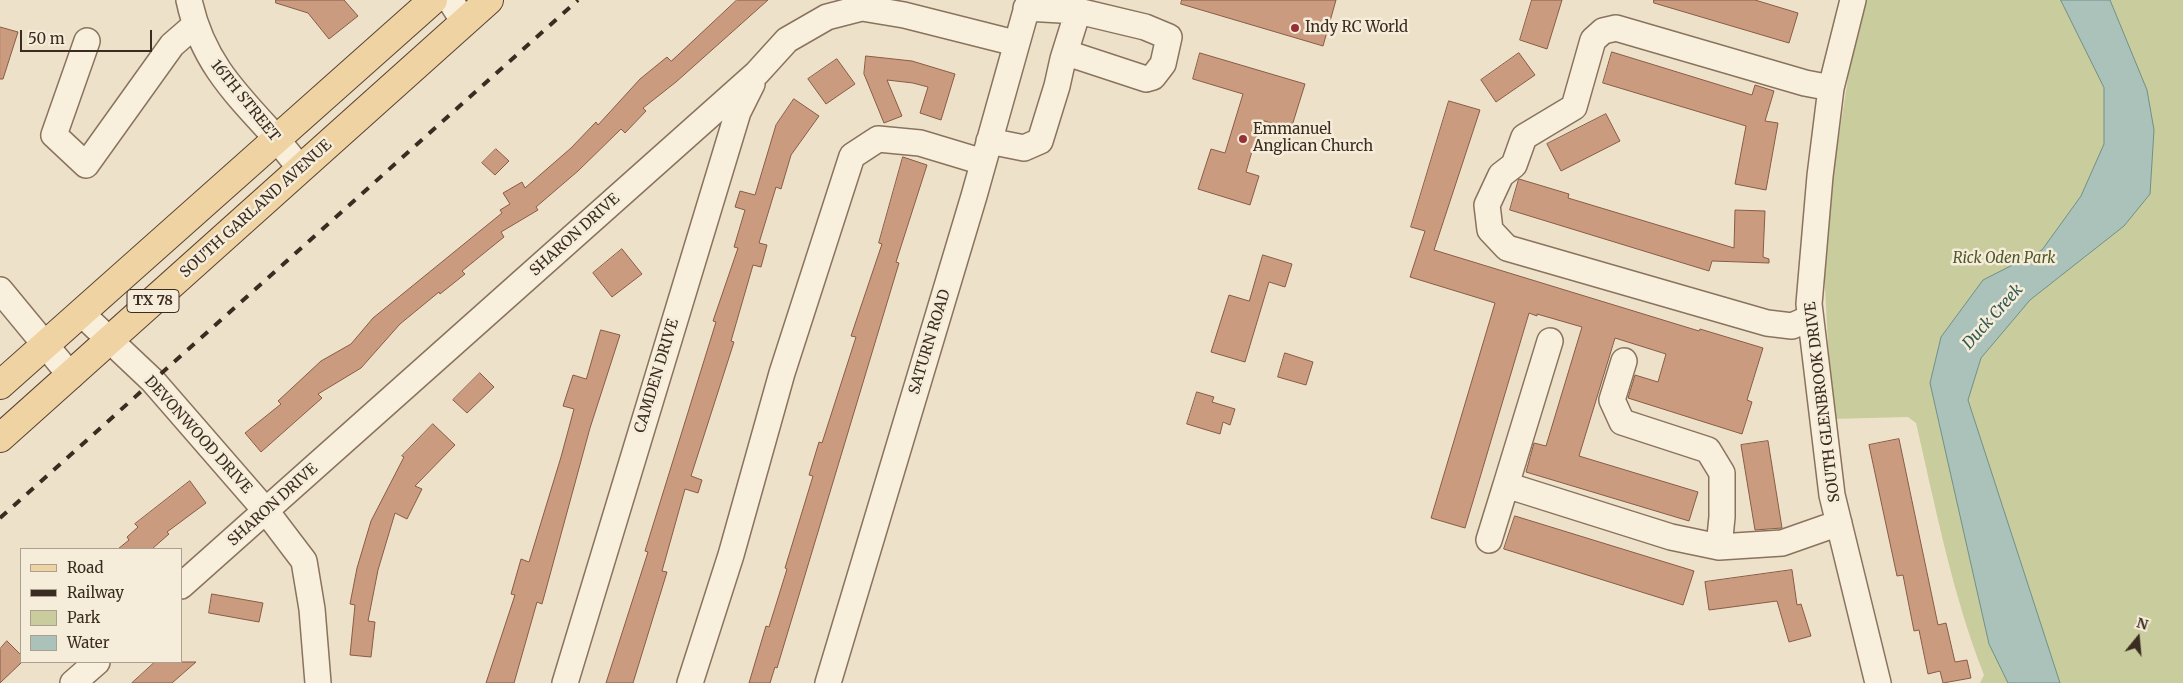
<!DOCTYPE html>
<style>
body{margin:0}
#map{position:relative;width:2183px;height:683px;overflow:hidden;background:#eee1c9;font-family:Merriweather,serif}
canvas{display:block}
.legend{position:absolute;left:20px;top:548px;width:162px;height:115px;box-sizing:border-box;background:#f5ecd9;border:1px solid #ab9f8f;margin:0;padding:6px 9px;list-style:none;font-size:15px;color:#3b2c21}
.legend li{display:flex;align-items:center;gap:10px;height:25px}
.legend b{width:25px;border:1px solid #ab9f8f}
.north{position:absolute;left:2113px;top:613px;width:50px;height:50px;-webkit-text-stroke:4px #f5ecd9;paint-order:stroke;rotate:17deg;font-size:14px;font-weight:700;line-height:20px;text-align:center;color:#3b2c21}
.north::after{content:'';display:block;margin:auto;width:18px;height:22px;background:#3b2c21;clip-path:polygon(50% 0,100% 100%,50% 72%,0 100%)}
.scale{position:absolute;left:20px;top:30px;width:132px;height:22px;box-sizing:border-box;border:2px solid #3b2c21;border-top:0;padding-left:6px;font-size:15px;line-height:18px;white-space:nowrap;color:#3b2c21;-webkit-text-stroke:4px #f5ecd9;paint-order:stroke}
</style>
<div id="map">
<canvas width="2183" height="683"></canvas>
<ul class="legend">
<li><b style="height:6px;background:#efd3a3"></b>Road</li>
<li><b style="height:6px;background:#3b2c21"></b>Railway</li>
<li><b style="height:14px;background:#c9cc9d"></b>Park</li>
<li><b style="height:14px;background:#aac2ba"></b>Water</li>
</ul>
<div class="north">N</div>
<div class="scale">50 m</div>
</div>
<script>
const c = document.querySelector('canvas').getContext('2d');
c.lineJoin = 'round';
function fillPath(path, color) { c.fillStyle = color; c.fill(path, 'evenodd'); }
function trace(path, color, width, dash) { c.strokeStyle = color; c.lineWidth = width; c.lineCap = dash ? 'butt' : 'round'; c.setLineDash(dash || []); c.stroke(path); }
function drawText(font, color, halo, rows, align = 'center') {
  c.font = font + ' Merriweather,serif'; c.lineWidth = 5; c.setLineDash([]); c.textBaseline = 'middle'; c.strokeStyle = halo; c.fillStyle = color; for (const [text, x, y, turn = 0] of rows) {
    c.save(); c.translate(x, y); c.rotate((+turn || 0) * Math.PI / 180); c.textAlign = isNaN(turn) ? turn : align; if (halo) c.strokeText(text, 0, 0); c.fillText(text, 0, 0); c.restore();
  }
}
const green = new Path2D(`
 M1867 0H2183V683H1980L1984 675C1952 593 1936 509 1916 423L1908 417 1832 419 1824 268 1832 180 1852 53Z`);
const water = new Path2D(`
 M2061 0H2110L2147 90 2154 130 2150 194 2124 226 2030 300 1981 358 1968 400 2060 683H2008L1989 644 1930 383 1941 337 1983 280 2042 250 2081 196 2104 144V88Z`);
const building = new Path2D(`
 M276 0H344L358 16 329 39 308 13 276 3Z
 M737 0H768L676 82 643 108 646 111 625 133 621 129 578 171 536 207 538 210 501 232 504 237 462 271 465 274 440 294 439 292 400 324 361 368 318 394 322 398 261 452 245 433 281 404 278 401 321 361 351 344 373 318 502 213 500 210 510 204 503 193 522 182 525 188 571 148 596 122 598 125 640 79 667 57 671 61Z
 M1182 0H1336L1323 46 1181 4Z
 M1532 0H1562L1547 49 1520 40Z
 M1654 0H1755L1798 13 1789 43 1654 3Z
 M0 27 18 32 3 79H0Z
 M1612 52 1752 95 1755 85 1774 91 1765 121 1778 123 1766 190 1735 184 1746 126 1603 83Z
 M1200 53 1305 84 1291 129 1261 120 1246 172 1259 176 1250 205 1198 189 1211 149 1225 153 1243 94 1193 79Z
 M1519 53 1535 75 1496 102 1481 80Z
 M866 56 912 61 955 74 941 120 920 113 928 87 913 83 887 80 902 116 884 123 864 74Z
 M837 59 855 84 826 104 808 79Z
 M794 99 819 116 791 155 781 189 776 187 759 243 767 245 761 267 753 265 731 341 734 342 691 476 702 480 698 493 685 489 662 571 667 572 633 683H606L648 552 645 551 716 322 713 321 738 248 734 247 745 210 735 207 740 191 755 195 776 125Z
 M1449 101 1480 110 1434 250 1699 331 1700 329 1763 348 1747 400 1752 402 1742 434 1628 398 1635 375 1658 382 1666 354 1615 338 1579 456 1698 492 1689 521 1526 472 1534 443 1546 446 1582 327 1537 314V316L1529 313 1465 528 1431 518 1495 303 1410 277 1425 231 1411 227Z
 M1606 114 1620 141 1561 171 1547 144Z
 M496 149 509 161 495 175 482 163Z
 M903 157 927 165 896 262 899 263 777 668 775 667 770 683H749L766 626 769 627 787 569 785 568 813 476 809 475 819 442 822 443 856 337 851 336 882 244 879 243Z
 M1519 179 1569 194 1568 198 1734 248 1735 210 1765 211 1763 257 1769 259V263L1712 261 1709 271 1510 210Z
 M622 249 642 274 612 297 593 273Z
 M1263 255 1292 264 1285 287 1269 282 1245 362 1211 352 1229 295 1249 301Z
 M601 330 620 335 590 428 542 604 537 602 514 683H486L515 595 511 594 521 559 529 562 561 457 574 409 563 406 573 375 586 379Z
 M1285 353 1313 362 1306 385 1278 377Z
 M480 373 494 387 467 413 453 400Z
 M1197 392 1214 397 1212 402 1235 409 1230 425 1223 422 1220 434 1187 424Z
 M433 424 455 445 415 486 422 489 407 519 395 513 378 570 368 621 375 622 371 657 350 655 355 605 350 604 357 568 371 521 404 457 402 456Z
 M1899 439 1938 625 1946 623 1955 662 1967 660 1971 678 1943 683 1940 671 1928 674 1919 630 1914 631 1903 575 1897 576 1869 445Z
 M1768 441 1782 528 1755 530 1741 445Z
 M190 481 206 503 167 532 169 534 152 549H118L129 540 127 537 138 527 135 524Z
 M1515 516 1694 571 1683 605 1504 549Z
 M1792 570 1797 605 1801 604 1811 636 1789 642 1777 601 1709 610 1705 582Z
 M212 594 263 603 259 622 209 613Z
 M7 641 21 655 22 662 0 683V649Z
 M155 662H196L172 683H132Z`);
const minor = new Path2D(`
 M189 0C201 57 231 89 269 130 280 143 290 156 301 169
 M450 0 464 22
 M1853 0 1831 88 1820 176 1809 304 1832 495 1878 683
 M87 41 54 135 86 165 172 45 195 25
 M1063 59 1078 11
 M989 141 1024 148 1040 141 1057 86 1063 59 1073 55 1146 79 1153 77 1163 64 1169 37 1145 27 1078 11 1026 8
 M0 290 71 376
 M82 314 153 381 266 511 304 561 312 609 318 683
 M1810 318 1792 326 1767 323 1507 248 1490 230 1487 205 1501 175 1514 165 1524 137 1574 107 1593 40 1603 31 1616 28 1805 83 1831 88
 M1550 341 1506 485 1671 537 1719 547 1782 543 1839 523
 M1624 361 1612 400 1622 422 1708 450 1722 473V517L1719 547
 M1489 540 1506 485
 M181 586 757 73 787 40 827 17 862 8 904 15 1015 43
 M73 683 97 662
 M565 683 738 112 752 84
 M690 683 731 555 782 373 852 156 878 139 920 143 983 162
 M828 683 974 196 1029 0`);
const major = new Path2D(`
 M0 385 433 0
 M0 438 489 0`);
const rail = new Path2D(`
 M0 518 578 0`);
const markers = [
 [1295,28,5,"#972f35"],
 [1243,139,5,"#972f35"]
];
const shields = [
 [153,301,52]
];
const shieldNames = [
 ["TX 78",153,301]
];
const poiNames = [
 ["Indy RC World",1305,28],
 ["Emmanuel",1253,130],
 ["Anglican Church",1253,147]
];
const streetNames = [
 ["16TH STREET",245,101,51],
 ["SOUTH GARLAND AVENUE",256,209,-42],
 ["SHARON DRIVE",575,235,-42],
 ["SATURN ROAD",930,342,-73],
 ["CAMDEN DRIVE",657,376,-73],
 ["SOUTH GLENBROOK DRIVE",1823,402,-97],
 ["DEVONWOOD DRIVE",198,435,48],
 ["SHARON DRIVE",273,505,-42]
];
const parkNames = [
 ["Rick Oden Park",2004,259]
];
const waterNames = [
 ["Duck Creek",1993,317,-48]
];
fillPath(green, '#c9cc9d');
fillPath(water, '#aac2ba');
trace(water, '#709187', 1);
fillPath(building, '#cb9b80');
trace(building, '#885c44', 1);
trace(minor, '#8a735e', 28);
trace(major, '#584232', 30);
trace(minor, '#f8efdc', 25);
trace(major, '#efd3a3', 28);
trace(rail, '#3b2c21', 4, [9, 9]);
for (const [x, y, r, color] of markers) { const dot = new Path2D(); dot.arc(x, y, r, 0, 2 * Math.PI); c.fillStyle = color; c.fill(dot); trace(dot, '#f5ecd9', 2); }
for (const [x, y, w] of shields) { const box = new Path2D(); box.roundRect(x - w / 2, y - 11.5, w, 23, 4); c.fillStyle = '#f5ecd9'; c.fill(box); trace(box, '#3b2c21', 1); }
drawText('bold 14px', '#3b2c21', null, shieldNames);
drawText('15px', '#3b2c21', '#f5ecd9', poiNames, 'left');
drawText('15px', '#3b2c21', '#f5ecd9', streetNames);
drawText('italic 15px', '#4d5728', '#f5ecd9', parkNames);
drawText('italic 16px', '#315a55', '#f5ecd9', waterNames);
</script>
